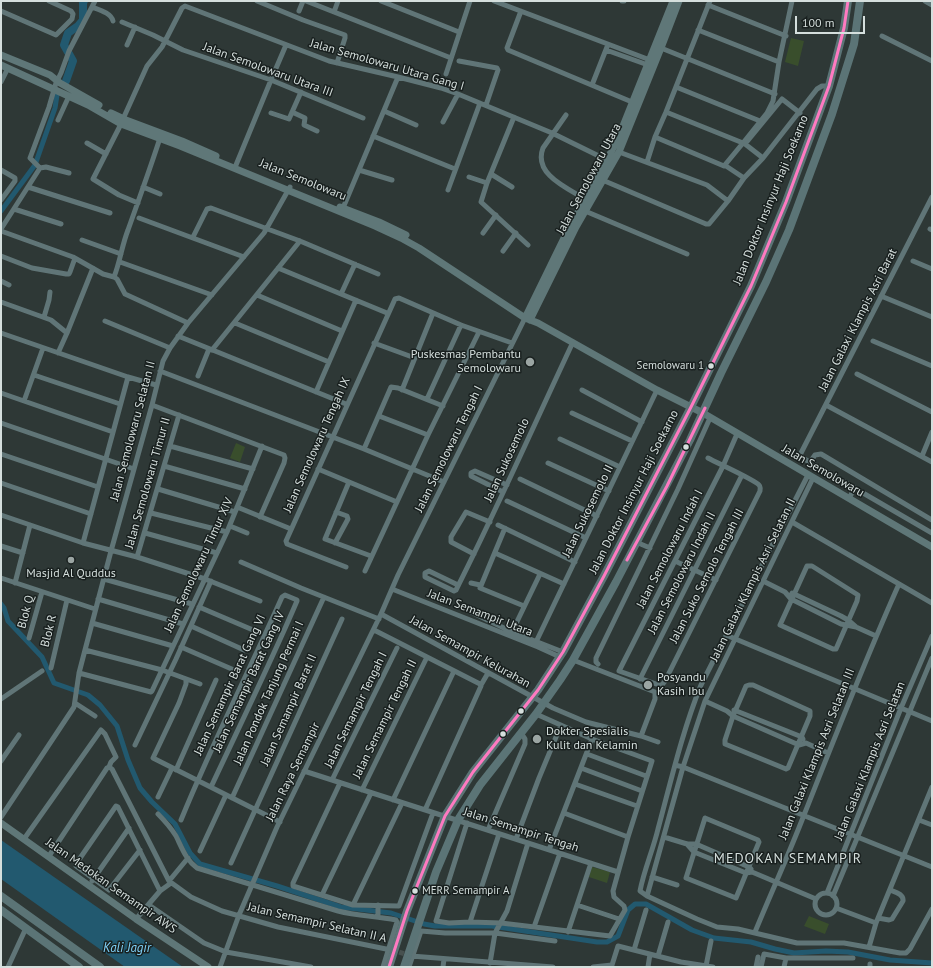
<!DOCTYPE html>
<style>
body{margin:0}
#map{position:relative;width:933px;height:968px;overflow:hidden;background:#2e3836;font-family:"PT Sans",sans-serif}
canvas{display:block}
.frame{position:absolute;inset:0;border:2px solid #d5dfdd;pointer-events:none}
.scale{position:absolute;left:795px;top:16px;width:70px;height:18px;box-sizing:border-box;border:2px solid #d5dfdd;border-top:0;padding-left:5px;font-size:12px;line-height:14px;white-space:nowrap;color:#d5dfdd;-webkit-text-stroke:3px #19201f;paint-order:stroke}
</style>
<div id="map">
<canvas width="933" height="968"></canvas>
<div class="frame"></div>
<div class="scale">100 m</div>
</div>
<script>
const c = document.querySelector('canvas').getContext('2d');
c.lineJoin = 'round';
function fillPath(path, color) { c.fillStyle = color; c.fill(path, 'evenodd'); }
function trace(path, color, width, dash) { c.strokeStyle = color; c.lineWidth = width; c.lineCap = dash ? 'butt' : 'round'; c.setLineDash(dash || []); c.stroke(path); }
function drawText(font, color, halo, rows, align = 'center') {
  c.font = font + ' "PT Sans",sans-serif'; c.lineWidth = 3; c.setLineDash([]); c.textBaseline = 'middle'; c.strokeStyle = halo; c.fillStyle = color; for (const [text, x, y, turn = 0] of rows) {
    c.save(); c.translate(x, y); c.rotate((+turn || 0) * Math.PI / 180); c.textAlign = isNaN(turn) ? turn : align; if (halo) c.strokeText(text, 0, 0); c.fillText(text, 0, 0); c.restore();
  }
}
const green = new Path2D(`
 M791 38 804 41 798 66 785 62Z
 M236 443 245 447 240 462 230 458Z
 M592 867 610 872 607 883 589 877Z
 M809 916 829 924 825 934 804 926Z`);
const water = new Path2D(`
 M1 840 183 967H125L1 879Z`);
const canal = new Path2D(`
 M1 211 35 165 55 108 57 95
 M1 604 4 608 8 621 42 657 54 683 88 695 100 705 117 726 128 760 140 788 152 802 175 824 190 853 200 864 277 886 341 907 391 913 424 924 435 926H492L597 942H607L618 936 628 910 635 904H646L692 930 714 938 751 942 775 949 794 953 826 951 848 952 890 960 932 963`);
const river = new Path2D(`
 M66 81 73 61 64 45 68 33 78 26 83 20V3L84 1`);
const streetTunnel = new Path2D(`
 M392 950 408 955`);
const street = new Path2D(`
 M257 1 303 20 345 35V38L337 63
 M306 1 451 58
 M381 1 459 32
 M494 1 650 60
 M622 1H624
 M925 1 932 5
 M708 5 786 36
 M92 7C100 10 111 13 113 21
 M1 11 56 35 72 19 73 14 71 11 49 1
 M299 11 303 1
 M521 11 507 48 508 50 632 102
 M334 12 338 1
 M122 22 153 35 183 50 271 80 363 118
 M698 30 779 62
 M882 36 932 61
 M127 45 135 27
 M661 48 775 94
 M606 50 648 65
 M459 61 497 68 498 70 486 105
 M446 74 470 1
 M1 82 8 68
 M592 85 607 47
 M676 87 760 121
 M384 111 416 125
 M292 112 305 118 304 125 317 131
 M666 112 743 143
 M271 113 289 119 301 92
 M566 115 543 148C533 174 567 188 585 199
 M514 117 487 183 481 202 528 245
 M123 119 147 66 162 47 182 8 185 6 329 61 398 77 441 88 458 94 552 133 607 160
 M58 120 69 96
 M443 122 458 94
 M121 124 93 179 119 195 138 203
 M373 136 455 169
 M655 137 724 166 743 143 767 113 773 101 779 62 792 1
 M87 143 106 154
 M619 152 707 185 728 201
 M763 158 745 144 782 99 800 113
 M647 162 655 137 666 112 710 1
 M236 165 271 80 286 45
 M726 166 744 178
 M1 170 15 178V181L1 200
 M359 170 392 180
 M69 173 46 167 40 168 30 158 49 107 56 83 61 73 69 51 95 1
 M491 174 512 187
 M469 177 487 183
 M600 179 706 224H709L728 201 744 178 763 158 817 89 822 86H829
 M28 187 110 213
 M143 187 160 194
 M448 190 480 103
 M932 197 800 455 801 457 932 533
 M343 208 398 77
 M14 209 61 224
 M585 211 687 254
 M139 218 244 257
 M1 229 40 168
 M930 229 932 230
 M1 231 73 257 103 274 114 277 117 279 125 294 188 323
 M483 233 496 215
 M193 237 207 209 211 208 300 241 378 274
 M82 240 121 254
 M503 251 516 233
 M1 256 32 268 66 274H69L70 272 75 258
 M913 261 932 269
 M120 262 212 295
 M278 268 387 313
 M114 277C120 262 122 245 128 230 139 199 150 169 160 138
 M1 281 9 285
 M341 294 355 264
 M257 295 342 331
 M881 296 932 317
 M1 302 51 320 67 333 58 353
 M44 317 49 300 50 292
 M105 321 170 348
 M235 323 329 362
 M1 333 128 377 156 385
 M67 333 93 268
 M178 336 346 404
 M873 341 932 366
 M374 343 415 358
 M212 350 300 241
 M160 371 364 449 444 482
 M857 374 932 412
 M34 375 120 404
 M198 376 209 349
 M402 390 433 313
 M582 390 642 422
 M316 392 356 300
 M1 393 113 432
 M427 399 461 325
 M24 401 43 348
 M152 405 284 455 285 458 284 463 260 517
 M826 405 932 462
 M572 413 632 441
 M379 416 428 435
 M1 423 134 469
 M560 439 620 467
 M170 446 253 469
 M364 449 391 387 398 388 443 406
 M1 454 98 487
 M922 456 932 432
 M708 458C717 463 755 480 759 485 761 487 760 488 760 491L665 681 662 685H659L619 671 723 466 737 434
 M810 462 815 455 821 454 932 520
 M548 463 609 491
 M164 466 245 489
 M318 469 397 502
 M808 475 701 685C682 732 671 781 658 829 653 850 644 870 640 891L647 896 697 919 717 927 738 929 797 943H844L900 953H906L910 949 932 909
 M520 479 597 516
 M349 482 325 539 371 556
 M1 483 91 514
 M158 489 235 512
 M503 492 471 476V473L475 471 507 485
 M849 498 855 488
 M507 501 586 538
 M237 507 291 529
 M151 513 227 532
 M1 515 83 543 137 557 205 579 260 601
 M792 522 932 603
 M498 525 575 562
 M230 526 247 533
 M505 528 480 588 524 606
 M145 533 217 553
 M636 542 650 548
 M83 543 128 377
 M335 543 348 519 347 516 336 512
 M1 546 23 553
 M495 553 564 584
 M474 554 451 542V537L466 512 490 522
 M137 557 179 415
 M675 561 716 580
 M241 562 301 588 379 619
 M807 566H812L858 595 857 601 836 649H833L780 625Z
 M346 567 287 544 286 541 395 299 399 298 461 325 512 343
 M365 571 428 435 479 332
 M1 578 95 609
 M104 579 192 604
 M763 581 785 592 791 599 841 624 856 627
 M15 583 30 525
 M471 583 480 585
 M458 585 429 571 425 573V577L454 591 456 590C497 509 534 425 573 342
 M392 589 538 647 560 657
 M792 593 841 616 848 620 856 627 876 636
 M98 599 183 624
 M199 607 253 630
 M467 610 512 632 563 652
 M381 614 553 708 586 722 641 736 658 742
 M92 623 173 646
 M191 626 244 650
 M374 630 480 684 481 686 425 810
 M512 632 540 574
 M726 635 932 721
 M29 638 42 592
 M536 642 657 390
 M181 647 234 670
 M85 650 162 670 200 684
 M573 660 655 692V699L641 736
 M598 664 596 662V658L678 489 710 418
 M51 668 67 600
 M79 673 151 692 152 691 227 532 262 446
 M186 679V684L179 703 153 758 280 822
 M640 679 742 475
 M481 685 488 673
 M749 685H753L810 711V716L788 768 786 769 725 744V740L733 716 746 686Z
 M1 699 42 671
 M705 701 727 711 733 716 799 745 806 743 828 753
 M75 703 95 716
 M734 710 802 737 803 739
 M135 745 176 659 211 581
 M587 754 646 776
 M1 761 19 735
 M675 765 683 767 932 867
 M581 768 642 791
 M176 770 216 680
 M304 771 618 872
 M332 780 397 648
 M340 783 293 883V886L353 905 399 906 433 813
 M575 784 637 806
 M362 790 427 657
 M158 797 172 768
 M232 798 324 597
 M393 800 454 671
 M564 813 628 837
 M158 814C165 821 171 828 176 836 182 848 186 860 197 868L338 911C357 916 376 916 396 920L397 922 383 967
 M1 817 74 707 79 673 85 650 111 551 152 405 163 361 170 348 188 323 264 233 290 187
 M705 818 758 840 759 842 736 898 686 878Z
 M181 820C212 744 249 671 282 597L285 595 297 600V601C270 664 240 725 211 787
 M919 820 932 825
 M467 823 436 921 449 923 470 922 501 923 610 936 625 910 624 906 614 897 613 891 628 837 652 761 592 739 536 714
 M488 830 525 744V739L521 733
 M664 837 687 844H696L749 867 751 869
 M24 839 101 730 105 734 116 757 111 762 109 767
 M516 839 539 778 561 725
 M687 844 694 852 746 873 752 872 816 899
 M140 850 109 890 76 866V864L116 806 118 807C132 835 146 863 160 891
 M549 850 592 739
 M200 851 226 795
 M49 856 107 768 109 767 112 769 169 881 191 897 222 911 278 927 391 950
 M231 863 342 619
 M652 877 677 885
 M92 881 129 828
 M169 881 188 858
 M827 893 901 708 932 636
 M815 904a11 11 0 1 1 22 0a11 11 0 1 1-22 0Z
 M322 895 371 793
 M647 896 683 767 705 701 813 478
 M833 896 932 658
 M149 905 204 943 226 952 311 967
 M353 905 402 803
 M378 905V917
 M577 905 619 919
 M836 908 876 923
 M878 918 889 920 892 919 903 901C904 894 895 892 890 890
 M136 919 160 891 171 883
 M470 922 499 834
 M534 927 560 853
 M568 932 591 863
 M755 932C771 893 789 854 804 815 835 737 865 660 899 584
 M869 947 876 923 932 787
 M634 950 646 910
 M411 956 553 967
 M658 956 668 922
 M490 963 495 933 507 911 528 843
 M706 966 711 941
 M8 967 26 928
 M220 967 239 915 277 827 381 614 398 575 525 318
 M409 967 421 931 445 933H495L555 941
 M443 967 444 959
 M593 967 612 965 618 946 681 962 713 967
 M648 967 650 954
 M756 967 758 957
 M761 967 764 954 786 958H853
 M784 967 786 958
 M870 967V964`);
const secondary = new Path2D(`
 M1 55 50 75 60 83 99 105
 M1 65 88 105 121 124 180 146 375 226 401 238 419 248 525 318 538 323 657 390 703 413 932 547
 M111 113 126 120 182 141 216 156
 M340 207 379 222 406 235
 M525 318 567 232 607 160 619 136 673 1
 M530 320 576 227 619 152 661 48 679 1
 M1 823 136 919 208 967`);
const primary = new Path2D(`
 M1 896 100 967
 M1 910 79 967
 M389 967 407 911 445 816 473 772 538 690 563 652 604 576 691 407 751 286 786 202 829 86 844 28 848 1
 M404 967 436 872 458 820 480 785 536 714 560 680 573 660 616 582 690 440 721 373 766 282 789 230 832 114 854 44 860 1`);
const bus1 = new Path2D(`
 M627 560 667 486 705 408
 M389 967 407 911 445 816 473 772 538 690 563 652 604 576 691 407 751 286 786 202 829 86 844 28 848 1`);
const markers = [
 [530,362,5,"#9ba5a3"],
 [711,366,3.5,"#d5dfdd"],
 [686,447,3.5,"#d5dfdd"],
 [71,560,4,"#9ba5a3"],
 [648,685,5,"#9ba5a3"],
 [521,711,3.5,"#d5dfdd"],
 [503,734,3.5,"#d5dfdd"],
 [537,739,5,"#9ba5a3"],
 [415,891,3.5,"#d5dfdd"]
];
const busNames = [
 ["Semolowaru 1",704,366],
 ["MERR Semampir A",422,891,"left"]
];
const streetNames = [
 ["Jalan Semolowaru Utara Gang I",387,65,16],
 ["Jalan Semolowaru Utara III",268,70,20],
 ["Jalan Semolowaru Utara",589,179,-62],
 ["Jalan Semolowaru",303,180,22],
 ["Jalan Doktor Insinyur Haji Soekarno",771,200,-68],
 ["Jalan Galaxi Klampis Asri Barat",858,320,-63],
 ["Jalan Semolowaru Selatan II",133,431,-75],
 ["Jalan Semolowaru Tengah IX",317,445,-66],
 ["Jalan Semolowaru Tengah I",449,449,-64],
 ["Jalan Sukosemolo",507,460,-65],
 ["Jalan Semolowaru",823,471,30],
 ["Jalan Semolowaru Timur II",148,483,-74],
 ["Jalan Doktor Insinyur Haji Soekarno",634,492,-63],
 ["Jalan Sukosemolo II",588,511,-64],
 ["Jalan Semolowaru Indah I",670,549,-63],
 ["Jalan Semolowaru Timur XIV",199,565,-65],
 ["Jalan Semolowaru Indah II",682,573,-63],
 ["Jalan Suko Semolo Tengah III",707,576,-63],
 ["Jalan Galaxi Klampis Asri Selatan II",753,580,-64],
 ["Blok Q",26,612,-75],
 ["Jalan Semampir Utara",480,613,21],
 ["Blok R",49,631,-76],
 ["Jalan Semampir Kelurahan",470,652,29],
 ["Jalan Semampir Barat Gang IV",249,682,-65],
 ["Jalan Semampir Barat Gang VI",230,685,-65],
 ["Jalan Pondok Tanjung Permai I",269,693,-66],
 ["Jalan Semampir Barat II",289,710,-66],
 ["Jalan Semampir Tengah I",356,710,-64],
 ["Jalan Semampir Tengah II",385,719,-64],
 ["Jalan Galaxi Klampis Asri Selatan III",817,754,-68],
 ["Jalan Galaxi Klampis Asri Selatan",870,761,-68],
 ["Jalan Raya Semampir",293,772,-64],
 ["Jalan Semampir Tengah",521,830,18],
 ["Jalan Medokan Semampir AWS",111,886,35],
 ["Jalan Semampir Selatan II A",317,923,13]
];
const poiNames = [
 ["Puskesmas Pembantu",521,355,"right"],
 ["Semolowaru",521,369,"right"],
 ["Masjid Al Quddus",71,574,"center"],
 ["Posyandu",657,678],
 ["Kasih Ibu",657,692],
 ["Dokter Spesialis",546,732],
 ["Kulit dan Kelamin",546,746]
];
const waterNames = [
 ["Kali Jagir",127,948]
];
const quarterNames = [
 ["MEDOKAN SEMAMPIR",788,859]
];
fillPath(green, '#394e2c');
fillPath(water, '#22596f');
trace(canal, '#22596f', 5);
trace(river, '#22596f', 8);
trace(streetTunnel, '#47514f', 5, [5, 2.5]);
trace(street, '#607577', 5);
trace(secondary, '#5f7778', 7);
trace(primary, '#5b7476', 8);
trace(bus1, '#fe7ac1', 3);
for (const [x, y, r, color] of markers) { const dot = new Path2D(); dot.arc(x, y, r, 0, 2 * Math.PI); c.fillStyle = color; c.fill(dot); trace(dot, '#19201f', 1.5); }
drawText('11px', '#d5dfdd', '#19201f', busNames, 'right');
drawText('12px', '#d5dfdd', '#19201f', streetNames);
drawText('12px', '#d5dfdd', '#19201f', poiNames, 'left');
drawText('italic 13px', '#7fd0f7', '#19201f', waterNames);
c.letterSpacing = '1px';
drawText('14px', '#d5dfdd', '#19201f', quarterNames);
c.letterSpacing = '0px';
</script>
